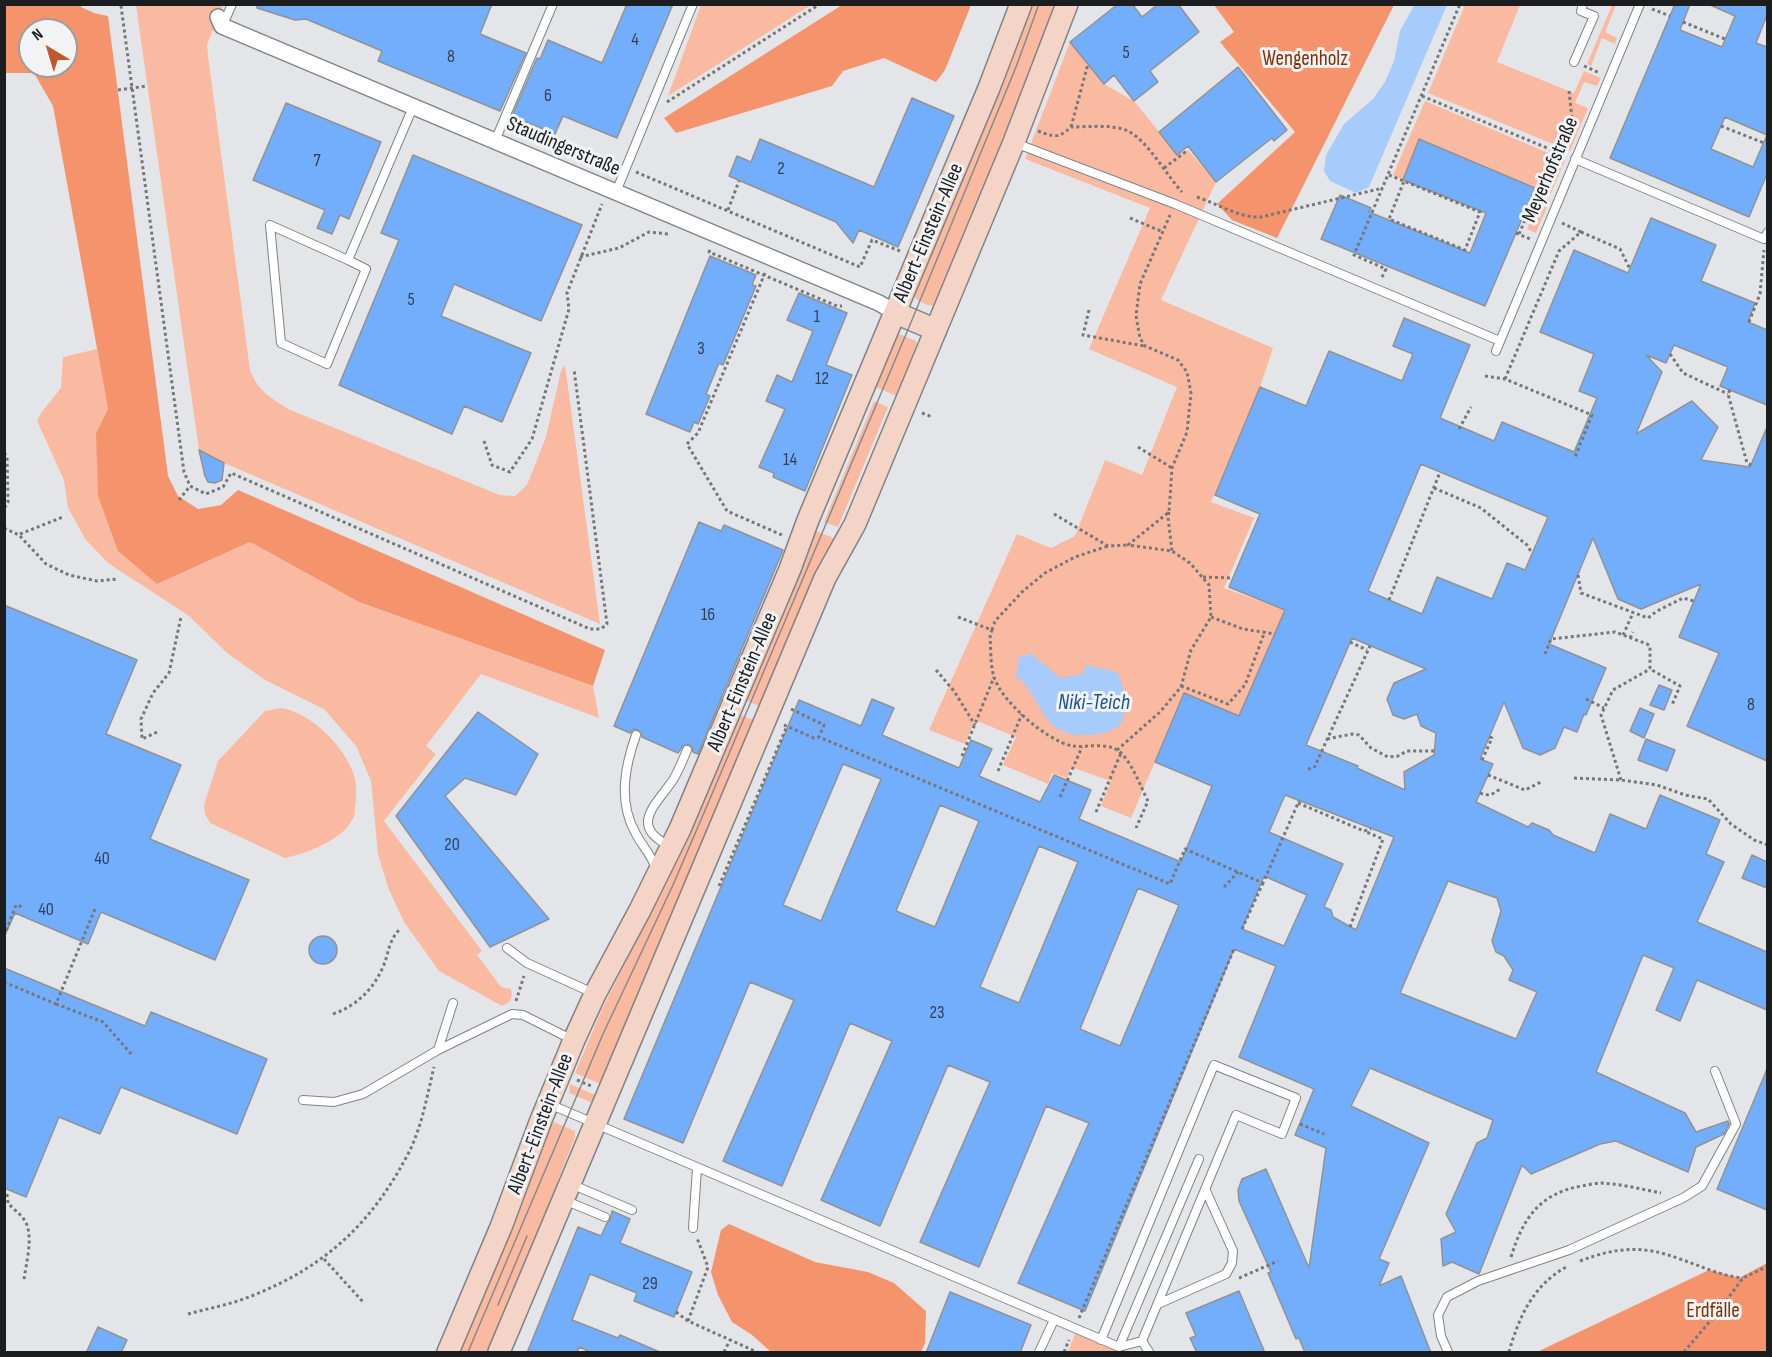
<!DOCTYPE html>
<meta charset="utf-8">
<style>
body{margin:0}
#map{position:relative;width:1772px;height:1357px;overflow:hidden;background:#e4e5e8;font-family:"Sofia Sans Condensed",sans-serif}
canvas{display:block}
.frame{position:absolute;inset:0;border:6px solid #1c1d1e;pointer-events:none}
.north{position:absolute;left:18px;top:18px;width:60px;height:60px;box-sizing:border-box;background:#f1f3f5;border:2px solid #9c9d9f;border-radius:50%;rotate:322deg;font-size:16px;font-weight:700;line-height:24px;text-align:center;color:#1c1d1e}
.north::after{content:'';display:block;margin:auto;width:21px;height:27px;background:#bf592b;clip-path:polygon(50% 0,100% 100%,50% 72%,0 100%)}
</style>
<div id="map">
<canvas width="1772" height="1357"></canvas>
<div class="frame"></div>
<div class="north">N</div>
</div>
<script>
const c = document.querySelector('canvas').getContext('2d');
c.lineJoin = 'round';
function fillPath(path, color) { c.fillStyle = color; c.fill(path, 'evenodd'); }
function trace(path, color, width, dash) { c.strokeStyle = color; c.lineWidth = width; c.lineCap = dash ? 'butt' : 'round'; c.setLineDash(dash || []); c.stroke(path); }
function drawText(font, color, halo, rows, align = 'center') {
  c.font = font + ' "Sofia Sans Condensed",sans-serif'; c.lineWidth = 6; c.setLineDash([]); c.textBaseline = 'middle'; c.strokeStyle = halo; c.fillStyle = color; for (const [text, x, y, turn = 0] of rows) {
    c.save(); c.translate(x, y); c.rotate((+turn || 0) * Math.PI / 180); c.textAlign = isNaN(turn) ? turn : align; if (halo) c.strokeText(text, 0, 0); c.fillText(text, 0, 0); c.restore();
  }
}
const green = new Path2D(`
 M136 5H223L207 45 208 56 250 370C258 391 270 397 288 409L500 495 515 496 527 485 546 437 561 371 565 365 600 624 224 463 199 450Z
 M701 5V4L811 5 668 96Z
 M1027 5H1060L935 306C928 306 918 302 914 296L915 292Z
 M1465 5H1520L1497 62 1574 93 1584 71 1601 78 1597 86 1584 82 1575 103 1588 108 1570 151 1428 93Z
 M1612 5H1616L1605 32 1617 38 1615 44 1602 38 1591 66 1587 64Z
 M1070 42 1104 84 1134 101 1177 154 1188 150 1216 182 1161 300 1273 348 1260 387 1211 502 1254 518 1224 588 1285 610 1239 716 1184 693 1131 818 1101 806 1111 781 1071 767 1067 778 1052 773 1048 784 1003 765 1016 737 975 720 965 744 929 730 1017 534 1051 548 1075 536 1105 460 1142 475 1177 387 1089 349 1150 208 1025 159Z
 M1425 101 1565 160 1551 194 1419 139 1403 180 1393 175Z
 M1541 196 1550 200 1536 233 1527 229Z
 M899 334 916 341 917 344 904 379 901 398 871 385 895 338Z
 M97 349 108 409 96 433 157 584 250 542 359 602 593 686 599 718 481 674 426 746 436 754 384 821 482 951 477 955 501 987 511 989C513 999 511 1002 502 1006L439 971 404 922 389 890 378 854 371 781 356 746 324 709 265 680 227 653 189 616 108 563 86 540 68 508 64 480 37 421 41 413 61 388 63 357Z
 M874 401 888 407 838 527 824 522Z
 M811 529 841 541 764 708 742 699Z
 M281 708C309 712 342 744 352 770 357 781 357 795 355 807 355 811 355 817 352 820 341 841 307 853 285 858L210 823 205 814 204 805 218 761 265 711Z
 M736 713 758 722 605 1086 575 1073 603 1007 630 954 635 938Z
 M570 1084 600 1097 595 1104 569 1093Z
 M554 1122 575 1131V1137L558 1180 557 1197 493 1352H455L550 1127Z
 M1075 1334H1076L1120 1352H1068Z`);
const forest = new Path2D(`
 M5 4 81 5V7L94 13 108 16 168 476 178 496 198 509 221 505 238 490 605 650 593 686 359 602 250 542 157 584 118 551 98 496 96 433 108 409 53 106 34 73H5ZM30 30H66V66H30Z
 M842 5H971L945 70 936 82 884 58 843 71 832 86 676 133 664 118Z
 M1214 5H1394L1277 238 1232 220 1217 204 1295 132 1220 42 1234 32Z
 M729 1224 815 1262 868 1272 894 1283 926 1311 925 1343 921 1352H771L752 1335 732 1322 718 1295 711 1272 721 1230Z
 M1767 1263V1352H1537L1709 1270 1739 1278Z`);
const water = new Path2D(`
 M1415 4 1447 5 1369 187 1356 193 1330 181 1324 171 1326 155 1344 124 1373 99 1385 82 1394 61 1400 31Z
 M1032 654 1060 678 1083 674 1086 665 1117 672C1125 690 1131 706 1120 724 1116 730 1106 732 1100 734 1094 735 1087 735 1081 735 1041 735 1042 696 1016 676L1019 656Z`);
const building = new Path2D(`
 M257 4H492L480 34 526 53 500 111 378 61 382 51 306 19 295 20 257 8Z
 M627 4H673L617 138 563 116 555 134 512 116 537 58 540 59 548 40 602 63Z
 M1118 4H1132L1142 17 1158 4H1178L1199 32 1150 71 1158 82 1134 101 1114 75 1104 84 1070 42Z
 M1675 4H1690L1680 30 1722 47 1735 16 1708 4H1767V15L1756 43 1767 47V174L1749 217 1610 158ZM1725 117 1767 135 1753 167 1711 149Z
 M1238 67 1287 130 1274 141 1272 138 1216 182 1188 146 1177 155 1159 132Z
 M912 98 954 116 898 247 859 230 853 243 836 222 729 176 737 156 751 162 760 139 874 187Z
 M286 103 381 142 349 219 340 215 332 234 317 228 325 210 253 180Z
 M1419 139 1535 188 1485 306 1321 239 1340 195 1371 208 1369 212 1470 253 1486 213 1403 180Z
 M413 155 582 225 541 321 454 284 441 316 531 353 502 422 464 406 452 434 339 385 399 240 381 233Z
 M1651 218 1716 245 1701 281 1755 303 1748 322 1767 330V405L1720 386 1728 367 1674 345 1666 363 1646 355 1662 372 1636 434 1692 401 1718 427 1701 460 1750 467 1767 427V761L1687 726 1719 653 1679 637 1701 584 1641 609 1627 603 1618 599 1593 538 1549 644 1606 668 1586 715 1584 714 1577 732 1564 727 1555 748 1540 755 1523 748 1504 702 1480 759 1493 764 1476 802 1528 827 1532 823 1549 830 1553 835 1595 853 1610 814 1646 829 1660 795 1720 820 1706 854 1724 862 1697 922 1767 952V1010L1697 980 1680 1021 1656 1010 1674 968 1643 955 1596 1072 1685 1113 1696 1132 1728 1121 1729 1124 1724 1134 1696 1147 1688 1172 1616 1141 1600 1144 1531 1174 1522 1165 1479 1274 1452 1262 1443 1266 1441 1239 1456 1232 1446 1214 1477 1143 1487 1138 1493 1120 1370 1068 1351 1106 1429 1143 1379 1259 1389 1263 1379 1286 1401 1276 1431 1353H1305L1299 1338 1296 1339 1268 1273 1271 1272 1239 1201 1238 1190 1242 1179 1266 1169 1309 1268 1326 1148 1295 1135 1314 1089 1239 1057 1276 966 1234 949 1085 1311 1018 1283 1089 1123 1046 1106 979 1267 920 1242 990 1082 948 1065 880 1226 821 1200 892 1041 850 1023 782 1186 723 1161 794 1000 750 982 683 1143 624 1119 799 700 861 726 872 699 894 708 882 735 959 768 971 740 992 749 979 776 1040 802 1054 775 1091 790 1079 819 1181 862 1212 786 1155 762 1184 693 1239 716 1285 610 1229 587 1260 514 1215 495 1260 387 1306 406 1329 351 1402 381 1413 354 1393 346 1404 318 1470 345 1440 418 1494 441 1502 422 1574 452 1597 398 1579 391 1594 354 1540 332 1574 250 1628 273ZM1421 464 1548 517 1525 570 1507 563 1492 599 1437 577 1422 614 1368 591ZM1352 638 1426 669 1394 683 1387 699 1393 715 1404 719 1417 714 1421 726 1436 733 1434 755 1404 772 1405 790 1357 768 1358 766 1306 745ZM843 764 881 779 821 921 783 905ZM1285 795 1394 837 1356 930 1333 917 1331 910 1324 907 1343 864 1269 832ZM940 805 979 821 935 927 896 911ZM1039 846 1078 862 1019 1003 980 987ZM1264 876 1307 895 1284 946 1242 929ZM1448 881 1497 898 1501 911 1492 941 1496 952 1504 956 1513 970 1509 980 1537 992 1516 1039 1400 993ZM1138 888 1179 905 1120 1046 1080 1029Z
 M710 256 756 275 752 285 756 286 723 365 719 363 706 394 710 396 698 424 694 422 690 432 646 414Z
 M799 293 847 313 826 365 852 375 805 491 773 477 774 473 759 467 785 409 766 401 777 375 792 382 813 331 787 320Z
 M199 450 224 463 222 480 215 483 208 482 205 476Z
 M699 522 721 531 724 525 783 550 698 754 693 752 692 747 689 744 683 746 678 753 642 737V733L638 730 634 729 630 733 614 726Z
 M4 605 137 660 106 734 181 765 150 839 249 880 215 960 101 912 88 944 15 913 4 937Z
 M1659 685 1672 690 1664 710 1650 705Z
 M1640 708 1654 714 1644 738 1630 731Z
 M478 712 538 754 516 795 465 778 445 796 549 919 490 947 396 816Z
 M1646 739 1675 750 1667 771 1638 760Z
 M1752 855 1767 862V888L1742 878Z
 M309 950a14 14 0 1 1 28 0a14 14 0 1 1-28 0Z
 M4 968 145 1026 151 1012 267 1059 237 1134 121 1087 100 1134 59 1117 26 1197 4 1188Z
 M1767 1069V1210L1717 1189Z
 M612 1211 630 1219 620 1243 692 1272 674 1317 634 1301 637 1293 590 1274 572 1320 618 1338 620 1335 662 1353H593L579 1347 577 1353H527L578 1227 601 1236 607 1223 610 1220Z
 M1239 1291 1265 1353H1197L1190 1338 1196 1336 1186 1313Z
 M950 1292 1031 1325 1020 1353H926Z
 M98 1327 127 1340 121 1353H86Z`);
const path = new Path2D(`
 M115 4 121 6 184 472 190 486 206 494 223 487 231 473 590 629H601L607 624 574 369
 M1652 9 1670 16
 M1683 22 1725 39
 M1584 66 1600 73
 M1569 91 1573 129
 M1422 96 1564 155
 M667 102 820 4
 M1721 126 1764 143
 M1071 127 1088 64
 M1038 131C1054 137 1058 139 1071 127 1088 127 1112 124 1128 131 1148 141 1167 176 1182 192
 M1164 168 1188 150
 M636 172 860 267 872 240 900 251
 M1389 175 1480 212 1465 250 1389 219 1404 181
 M1197 197C1218 204 1239 218 1261 217L1383 188
 M728 210 739 181
 M1130 218 1163 232
 M1581 232 1620 249 1630 269
 M1516 233 1530 239
 M1519 234 1538 190 1548 194
 M710 250 709 252 837 306H842
 M580 257 619 248 649 232 668 234
 M765 273 698 433 687 444 727 511 782 535
 M1382 277 1386 269 1354 255 1460 4
 M1089 310 1083 335 1144 346
 M1749 322 1760 294 1764 250
 M1670 354 1683 373 1728 394
 M1485 376 1505 379 1592 415 1575 457
 M1505 379 1559 251 1581 232 1562 223
 M1730 390 1728 394 1747 463 1751 465
 M922 413 932 417
 M1459 429 1471 407
 M484 441 492 465 510 472 532 439 569 309 567 293 602 204
 M1138 447 1172 468
 M4 453 7 456 8 502 4 509
 M1434 488 1481 508 1527 545 1532 553
 M179 500 190 486
 M1169 512 1168 517 1172 551
 M1054 514 1108 546 1128 545
 M4 528 19 535 46 564 69 575 97 581 118 579
 M20 534 63 517
 M1578 575 1581 593 1648 618 1657 611 1683 598 1694 601
 M1203 577 1233 578
 M1389 600 1440 472
 M958 617 992 630 990 635C991 648 990 664 994 677 1002 702 1046 740 1072 746 1086 748 1104 742 1117 750 1130 757 1141 788 1148 801L1136 828
 M1211 617 1243 629 1275 634
 M992 630 995 621 1023 591 1045 573 1075 557 1108 546
 M1623 635 1633 613
 M1630 638 1633 632
 M1350 642 1367 650
 M1545 654 1551 639 1615 632 1647 644 1650 646V669L1680 686 1672 705
 M936 670 954 691 975 725
 M1181 686 1228 704 1245 685 1265 631
 M1586 699 1604 708
 M791 709 824 725 819 737
 M784 725 814 738 819 737 1170 884 1185 849 1263 883 1299 801
 M157 732 142 739 141 719 153 693 169 673 181 617
 M1327 739 1352 734 1359 735 1371 748 1388 757 1398 756 1407 751H1434
 M1117 750 1160 712 1181 687 1191 650 1211 617 1209 585 1190 563 1172 551 1128 545 1169 512 1172 468 1187 432 1191 393 1187 372 1178 360 1145 346 1140 338 1136 316 1140 284 1170 215
 M962 756 994 677
 M1482 760 1492 738 1488 736
 M1308 768 1312 770
 M1314 768 1370 646
 M998 771 1022 714
 M1488 775 1525 790 1543 781
 M1574 778 1621 780 1657 785 1685 795 1708 799 1731 824 1754 840 1768 845
 M1621 780 1601 715 1613 690 1650 669
 M1480 793C1489 797 1493 794 1500 789
 M1060 797 1082 747
 M1298 803 1364 831 1371 829
 M1096 812 1121 753
 M719 886 787 726
 M1224 887 1238 872
 M1350 927 1383 839 1364 831
 M1242 929 1263 883
 M4 936 16 905 23 907
 M4 982 56 1004 95 909
 M516 1001 524 976
 M56 1004 103 1022 133 1056
 M333 1014C356 1006 373 990 383 967 389 953 388 941 400 929
 M577 1080 591 1086
 M1300 1124 1324 1134
 M7 1194 8 1203C13 1209 21 1214 25 1221 34 1236 26 1263 24 1280
 M1511 1257C1523 1218 1540 1193 1582 1186 1588 1185 1595 1183 1601 1183 1621 1184 1641 1189 1661 1193
 M324 1259 364 1303
 M1580 1261C1617 1247 1643 1245 1680 1259 1701 1266 1721 1276 1743 1278
 M1239 1278 1278 1261
 M676 1312 688 1321 757 1352
 M188 1314C210 1308 233 1304 254 1295 326 1266 372 1223 408 1154 422 1127 427 1096 434 1067
 M1079 1318 1234 949
 M688 1321 708 1267 697 1238
 M724 1352 730 1340
 M1064 1352 1069 1340
 M1509 1352C1519 1316 1534 1284 1568 1266
 M1684 1352 1717 1313 1743 1278 1768 1266`);
const lane = new Path2D(`
 M223 25 232 4
 M1574 62 1594 16 1581 11 1583 4
 M495 141 553 4
 M1015 143 1175 204 1500 341
 M1575 159 1764 239 1768 232
 M616 192 693 4
 M348 260 366 269 327 364 281 343 270 225 348 260 413 107
 M1496 351 1640 4
 M636 735C625 766 618 801 635 832 641 845 652 855 656 869
 M670 846C628 826 656 805 673 780 679 770 683 760 687 750
 M507 948 527 963 593 993
 M438 1050 453 1003
 M303 1100 334 1102 363 1094 438 1050 512 1014 523 1015 573 1040
 M549 1104 1119 1347 1142 1341
 M571 1184 632 1210
 M564 1200 605 1217
 M693 1228 697 1168
 M1158 1304 1226 1274 1232 1263 1233 1251 1206 1191
 M1101 1340 1214 1065 1296 1098 1282 1134 1236 1115 1142 1341
 M1142 1341 1149 1352
 M1119 1347 1199 1159
 M1039 1352 1054 1320
 M1448 1352 1441 1336 1438 1315 1447 1297 1478 1281 1569 1250 1683 1198 1702 1186 1736 1124 1715 1071`);
const street = new Path2D(`
 M218 17 222 26 879 303 896 313`);
const secondary = new Path2D(`
 M896 313 936 330
 M448 1352 501 1227 541 1120 574 1040 595 994 640 910 680 829 790 569 808 520 989 88 1021 4
 M499 1352 825 578 855 524 1014 142 1067 4`);
const tram = new Path2D(`
 M498 1305 527 1236
 M468 1352 603 1034 673 885 712 794 912 320 1016 67 1039 4`);
const pathBridge = new Path2D(`
 M118 90 147 86`);
const numberNames = [
 ["4",635,40],
 ["5",1126,53],
 ["8",451,57],
 ["6",548,96],
 ["7",317,161],
 ["2",781,169],
 ["5",411,300],
 ["1",817,317],
 ["3",701,349],
 ["12",822,379],
 ["14",790,460],
 ["16",708,615],
 ["8",1751,705],
 ["20",452,845],
 ["40",102,859],
 ["40",46,910],
 ["23",937,1013],
 ["29",650,1284]
];
const parkNames = [
 ["Wengenholz",1305,60],
 ["Erdfälle",1713,1312]
];
const streetNames = [
 ["Staudingerstraße",563,147,23],
 ["Meyerhofstraße",1551,170,-67],
 ["Albert-Einstein-Allee",929,233,-67],
 ["Albert-Einstein-Allee",743,682,-67],
 ["Albert-Einstein-Allee",541,1124,-69]
];
const waterNames = [
 ["Niki-Teich",1094,703]
];
fillPath(green, '#fabaa1');
fillPath(forest, '#f5946c');
fillPath(water, '#a7cbfa');
fillPath(building, '#73aefc');
trace(building, '#909294', 1.5);
trace(lane, '#818385', 10);
trace(street, '#818385', 18);
trace(secondary, '#818385', 24);
trace(path, '#767779', 3, [3, 3]);
trace(lane, '#fff', 8);
trace(street, '#fff', 15);
trace(secondary, '#f4d4c7', 21);
trace(tram, '#88898b', 1.5);
trace(pathBridge, '#767779', 3, [3, 3]);
drawText('18px', '#324156', null, numberNames);
drawText('21px', '#842f00', '#f1f3f5', parkNames);
drawText('21px', '#1c1d1e', '#f1f3f5', streetNames);
drawText('italic 22px', '#1a5398', '#f1f3f5', waterNames);
</script>
